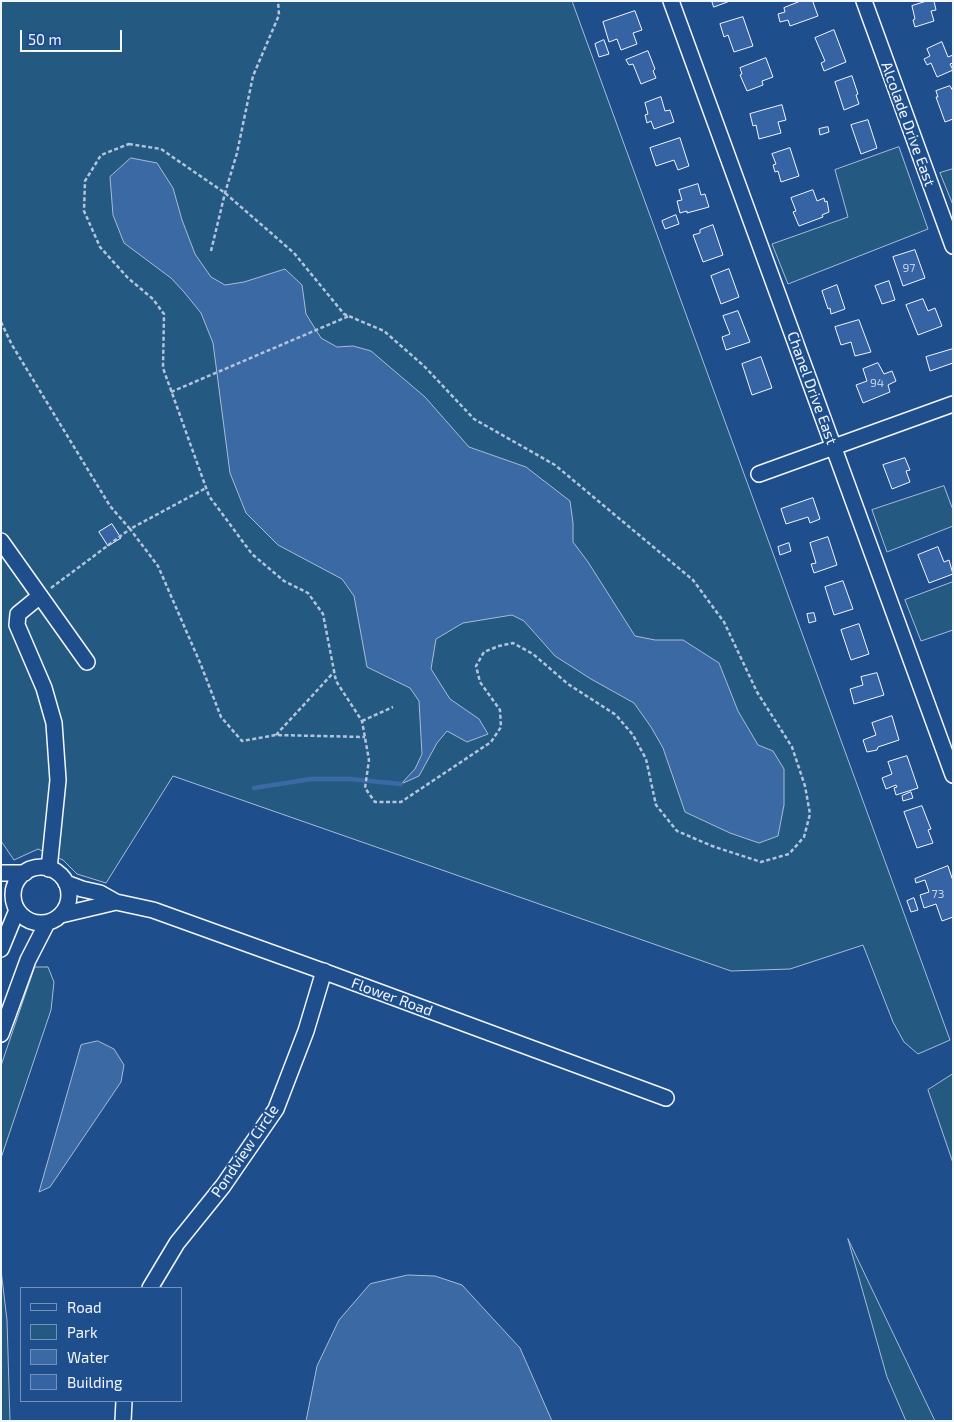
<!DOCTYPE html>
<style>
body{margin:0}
#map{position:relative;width:954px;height:1422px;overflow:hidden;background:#1f4e8c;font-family:"Exo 2",sans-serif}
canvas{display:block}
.frame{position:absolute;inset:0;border:2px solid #f2f6ff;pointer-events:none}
.legend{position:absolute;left:20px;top:1287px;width:162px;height:115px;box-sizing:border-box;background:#1f4e8c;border:1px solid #7391ba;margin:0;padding:6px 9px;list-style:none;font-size:15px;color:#f2f6ff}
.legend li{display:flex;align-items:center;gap:10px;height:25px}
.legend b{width:25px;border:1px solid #7391ba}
.scale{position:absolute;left:20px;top:30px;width:102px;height:22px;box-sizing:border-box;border:2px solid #f2f6ff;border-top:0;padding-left:6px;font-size:15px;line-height:18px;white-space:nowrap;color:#f2f6ff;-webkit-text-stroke:4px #1f4e8c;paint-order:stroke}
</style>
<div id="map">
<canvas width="954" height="1422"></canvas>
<div class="frame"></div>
<ul class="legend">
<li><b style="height:6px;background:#1f4e8c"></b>Road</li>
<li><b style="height:14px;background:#245a82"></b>Park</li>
<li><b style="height:14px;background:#3b69a3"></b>Water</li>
<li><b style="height:14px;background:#3563a3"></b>Building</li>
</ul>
<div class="scale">50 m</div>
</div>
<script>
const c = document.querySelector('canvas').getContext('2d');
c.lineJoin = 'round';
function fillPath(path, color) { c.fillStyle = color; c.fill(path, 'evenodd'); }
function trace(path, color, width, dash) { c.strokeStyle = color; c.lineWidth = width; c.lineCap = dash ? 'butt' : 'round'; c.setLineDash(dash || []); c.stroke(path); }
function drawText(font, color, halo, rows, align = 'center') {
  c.font = font + ' "Exo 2",sans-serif'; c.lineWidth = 4; c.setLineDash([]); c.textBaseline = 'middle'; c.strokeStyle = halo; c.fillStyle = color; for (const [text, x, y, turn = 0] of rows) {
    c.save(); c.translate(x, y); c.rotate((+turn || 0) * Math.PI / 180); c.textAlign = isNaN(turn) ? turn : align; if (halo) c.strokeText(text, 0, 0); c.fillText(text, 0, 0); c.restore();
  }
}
const green = new Path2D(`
 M1 1H572L950 1040 918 1054 904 1042 893 1022 863 945 790 969 731 971 173 776 106 883 77 874 63 860 38 849 14 860 1 841Z
 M899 147 928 229 788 284 772 244 848 217 835 170Z
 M953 169V205L940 173Z
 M944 486 953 510V526L887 552 872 510Z
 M953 582V630L921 641 905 600Z
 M35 967H48L54 982 51 1010 1 1158V1066Z
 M953 1074V1163L928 1090Z
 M848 1239 935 1421H906L887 1377Z
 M1 1270 7 1320 10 1421H1Z`);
const water = new Path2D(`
 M131 158 157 163 173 188 182 220 195 254 211 277 225 285 244 282 285 269 302 285 306 314 321 338 337 347 353 346 371 351 425 397 469 447 526 467 570 501 573 523V542L588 562 635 636 655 640H683L719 663 738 711 758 745 773 751 784 769V805L778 836 759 843 730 833 685 812 663 748 651 727 634 703 591 679 555 656 524 621 512 615 463 623 436 639 431 669 450 699 479 719 488 734 467 742 447 731 437 743 419 776 401 784 415 769 422 754 419 701 410 688 367 667 354 596 342 579 278 545 246 513 230 473 213 343 201 313 184 292 171 278 124 243 113 215 110 177Z
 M98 1041 114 1049 124 1065 121 1082 50 1187 39 1192 81 1045Z
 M408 1275 435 1276 462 1285 520 1348 552 1421H306L317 1366 339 1320 370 1284Z`);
const stream = new Path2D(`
 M254 788 311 779H350L401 784`);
const building = new Path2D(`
 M712 1H730L714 7Z
 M801 1H816L813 2 818 16 790 26 788 20 780 22 778 14 785 12 784 8Z
 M927 1H934L936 10 931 11 934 21 915 27 913 20 915 19 912 6Z
 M635 11 642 30 633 33 637 44 621 50 617 39 609 42 603 22Z
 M743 17 753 46 734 52 728 35 724 37 720 24Z
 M834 30 846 62 824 71 821 63 825 61 815 38Z
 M604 40 609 54 599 57 595 44Z
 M942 42 948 57 953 55V63L950 64 953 70 937 77 931 63 927 65 924 59 930 56 927 49Z
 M648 51 655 69 653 71 656 78 641 84 633 64 629 65 626 60Z
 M766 58 773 77 762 81 763 85 747 91 740 75 742 74 740 68Z
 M852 76 858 94 856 95 859 104 844 110 835 82Z
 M950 86 953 91V119L945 122 936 97H938L936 91Z
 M661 97 665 111 670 110 674 122 654 129 651 121 647 123 645 115 648 114 645 103Z
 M782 105 786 120 778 122 781 133 759 139 756 125 753 126 750 114Z
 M868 120 877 148 861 154 851 125Z
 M828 127 829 132 820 135 819 129Z
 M680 138 689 166 678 170 674 160 656 166 650 148Z
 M790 148 799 176 781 182 778 171 775 172 773 165 776 164 772 154Z
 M698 184 701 195 705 194 709 207 687 213V211L680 213 677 201 682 200 679 190Z
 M813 190 817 201 824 198 825 202 827 201 829 212 822 215 823 217 799 226 793 212 796 211 791 198Z
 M676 215 679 224 665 229 662 221Z
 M713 225 723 255 703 262 693 235 700 233V230Z
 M915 250 925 278 903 286 893 257Z
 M729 269 739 297 721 304 711 276Z
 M889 281 895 300 882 304 875 286Z
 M837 285 845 309 831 314 830 308 828 309 822 291Z
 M923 299 928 311 935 308 942 326 918 335 906 305Z
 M738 311 750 342 726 350 722 337 730 334 723 316Z
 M859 320 871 352 855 356 851 342 841 345 835 327Z
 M953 349V363L930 371 926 357Z
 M761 357 772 388 752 395 742 364Z
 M878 363 884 374 892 371 896 381 888 385 890 392 863 403 856 385 867 381 863 369Z
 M905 458 910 470 906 471 910 482 892 489 883 465Z
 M813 498 820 519 810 523 808 517 786 524 781 509Z
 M112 524 121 538 108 546 99 532Z
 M828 537 837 565 814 573 811 564 816 563 810 543Z
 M789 543 791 551 780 555 778 547Z
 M938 547 944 562 949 560 953 574 929 583 918 555Z
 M843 581 853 609 834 615 825 587Z
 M814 613 816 621 809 623 807 614Z
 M859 624 869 654 851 660 841 630Z
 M877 673 884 695 854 704 850 689 863 685 861 677Z
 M892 716 899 740 878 747 877 750 867 752 863 740 876 735 872 723Z
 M907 756 918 788 896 795 894 788 897 787 896 785 886 789 882 778 892 774 888 762Z
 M911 792 913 798 903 801 902 796Z
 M922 806 931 829 928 830 933 843 917 848 904 812Z
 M948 866 953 881V917L942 921 936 904 924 908 920 895 929 892 925 880 916 883 915 879Z
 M914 898 918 910 911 912 907 901Z`);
const path = new Path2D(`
 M129 144 161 149 225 193 294 253 344 314 384 331 424 366 474 419 555 465 693 580 724 622 757 692 792 747 805 786 810 814 804 837 789 854 761 862 712 846 677 831 656 805 646 759 633 735 616 715 568 684 533 654 513 643 499 646 484 652 476 666 480 682 500 710 501 727 491 742 401 802H375L365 788 369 760 362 721 336 681 323 614 308 593 284 581 252 554 209 496 163 368 164 314 153 299 128 278 100 247 84 211 85 181 101 155Z
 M211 251 225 193 237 153 253 76 279 15 278 1
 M1 322 12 345 110 506 130 529 206 488
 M171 392 349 316
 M51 588 130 529 158 566 201 665 221 717 242 741 276 735 365 737
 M362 721 393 707
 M276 735 334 672`);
const minor = new Path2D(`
 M671 1 953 775
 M864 1 953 246
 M759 474 953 404
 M1 541 87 662
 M40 596 18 614 17 625 44 688 54 723 58 780 49 869
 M13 895a28 28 0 1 1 56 0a28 28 0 1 1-56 0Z
 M1 873H25
 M66 883 82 889 100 893 116 902 153 910 328 973 666 1098
 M61 915 116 902
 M1 949 17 910
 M1 1034 28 960 47 923
 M150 1288 177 1243 223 1186 276 1109 306 1031 324 971
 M123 1421 124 1401`);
const numberNames = [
 ["97",909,268],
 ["94",877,383],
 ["73",938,894]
];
const streetNames = [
 ["Alcolade Drive East",908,124,70],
 ["Chanel Drive East",812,388,70],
 ["Flower Road",392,997,20],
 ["Pondview Circle",245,1151,-56]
];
fillPath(green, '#245a82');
trace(green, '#a8bbd7', 1);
fillPath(water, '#3b69a3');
trace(water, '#a8bbd7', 1);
trace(stream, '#3b69a3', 4.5);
fillPath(building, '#3563a3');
trace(building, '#f2f6ff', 1);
trace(minor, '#f2f6ff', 18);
trace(path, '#b3c4dc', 2.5, [4, 2.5]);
trace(minor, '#1f4e8c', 15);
drawText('12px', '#c3d1e8', null, numberNames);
drawText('15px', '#f2f6ff', '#1f4e8c', streetNames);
</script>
